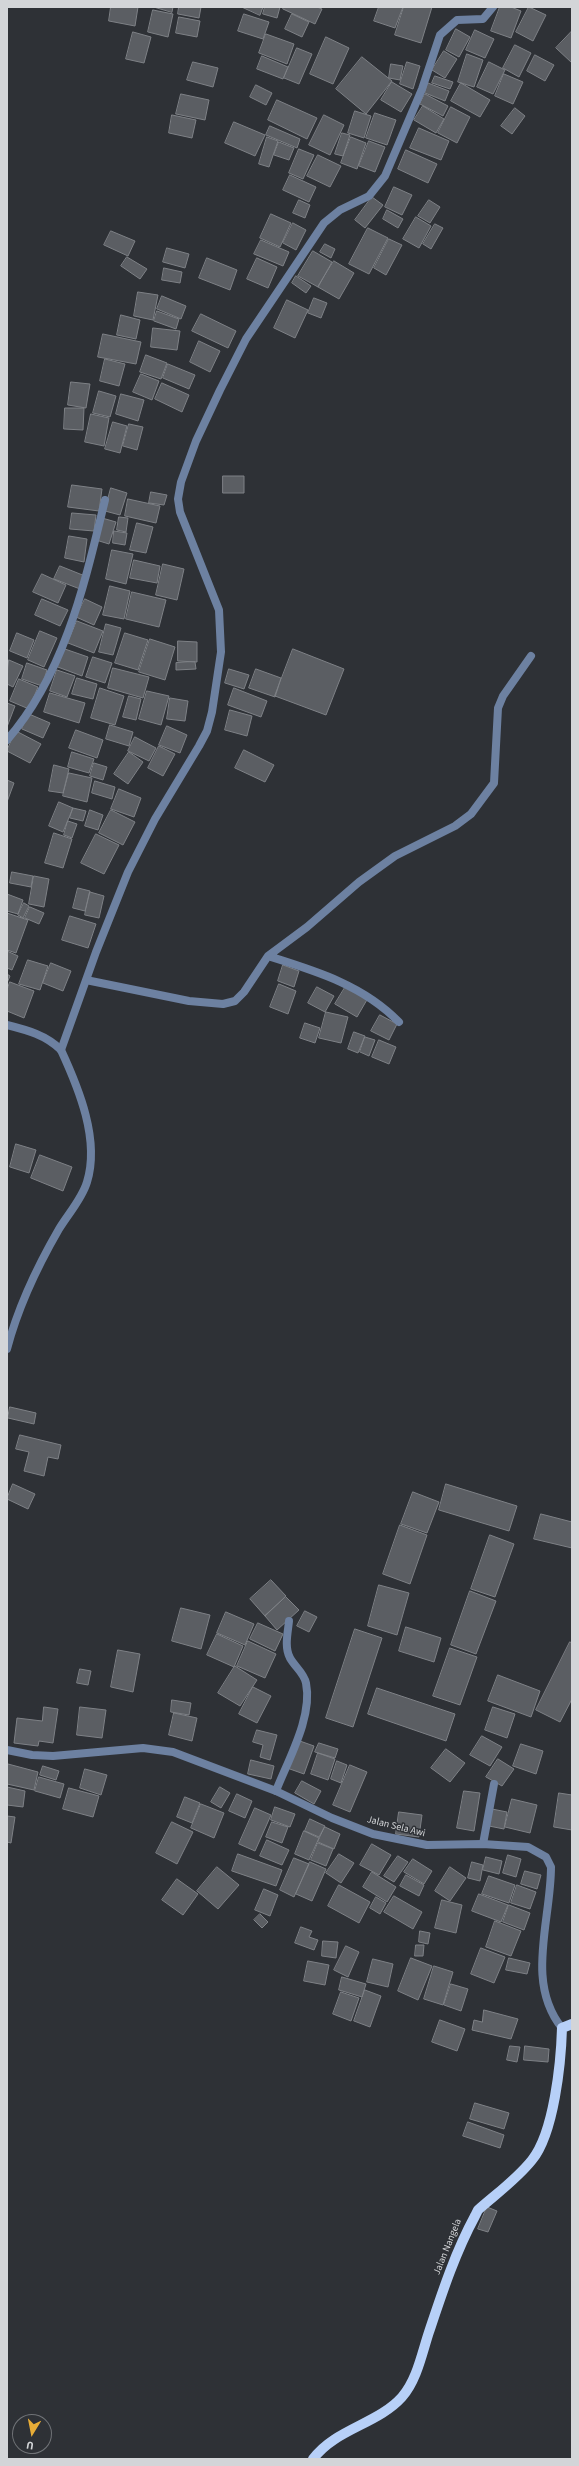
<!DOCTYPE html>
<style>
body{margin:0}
#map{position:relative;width:579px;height:2466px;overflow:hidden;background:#2e3136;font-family:"Source Sans 3",sans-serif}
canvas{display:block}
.frame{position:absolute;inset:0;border:8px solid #d3d5d8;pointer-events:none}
.north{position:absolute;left:12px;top:2414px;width:40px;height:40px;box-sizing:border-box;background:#2e3136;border:1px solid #707377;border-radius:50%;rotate:190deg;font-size:11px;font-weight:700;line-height:16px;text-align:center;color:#d3d5d8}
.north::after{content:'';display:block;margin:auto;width:14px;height:18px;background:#e7ac37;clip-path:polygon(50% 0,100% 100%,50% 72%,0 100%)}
</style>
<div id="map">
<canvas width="579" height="2466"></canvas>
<div class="frame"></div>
<div class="north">U</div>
</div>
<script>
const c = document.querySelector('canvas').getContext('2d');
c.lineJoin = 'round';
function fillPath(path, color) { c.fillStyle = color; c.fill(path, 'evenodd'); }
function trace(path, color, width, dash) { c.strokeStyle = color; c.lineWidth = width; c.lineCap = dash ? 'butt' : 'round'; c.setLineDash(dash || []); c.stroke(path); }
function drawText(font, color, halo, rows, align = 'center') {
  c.font = font + ' "Source Sans 3",sans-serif'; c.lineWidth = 3; c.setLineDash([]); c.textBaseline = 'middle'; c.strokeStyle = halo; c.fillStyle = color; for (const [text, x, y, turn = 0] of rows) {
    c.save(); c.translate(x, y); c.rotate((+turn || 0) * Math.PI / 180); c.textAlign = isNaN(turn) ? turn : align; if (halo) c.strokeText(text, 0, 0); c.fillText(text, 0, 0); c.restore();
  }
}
const building = new Path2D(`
 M111 7H138L135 26 109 21Z
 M154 7H173L172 12Z
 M179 7H201L199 18 178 14Z
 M242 7H263L260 15Z
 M265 7H280L277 18 263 14Z
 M284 7H317L322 9 315 24 283 9Z
 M379 7H403L395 28 374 21Z
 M404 7H432L421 43 395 35Z
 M500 7H511L521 11 511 38 491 31Z
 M529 7 546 15 533 41 516 32Z
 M153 10 173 14 168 37 148 32Z
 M244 14 269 22 263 39 238 31Z
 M292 14 309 22 302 37 285 29Z
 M179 17 200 21 197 37 176 33Z
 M456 29 470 37 459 57 446 50Z
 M475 30 494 39 485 58 466 50Z
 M572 31V63L556 48Z
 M133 32 151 37 144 63 126 59Z
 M266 34 294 44 287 64 259 53Z
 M326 37 349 48 333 84 310 74Z
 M515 45 531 53 519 77 503 68Z
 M297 48 312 54 299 84 284 78Z
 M444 51 457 59 445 78 432 70Z
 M467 54 483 60 474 87 458 82Z
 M535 55 554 65 545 81 527 71Z
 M262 56 288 67 283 79 257 69Z
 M362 57 392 81 366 114 336 89Z
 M193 62 218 68 213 87 187 80Z
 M407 62 420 66 413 89 400 84Z
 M489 62 505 70 493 94 477 87Z
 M391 64 403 66 400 80 389 78Z
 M504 74 523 82 513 104 495 96Z
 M435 76 453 82 450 89 432 83Z
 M392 82 412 94 401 112 381 100Z
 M428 83 449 91 445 101 425 93Z
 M461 83 490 100 480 117 451 101Z
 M256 85 272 93 266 105 250 97Z
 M181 94 209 100 205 120 176 114Z
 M425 94 448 106 443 116 420 104Z
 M277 100 317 118 307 139 268 120Z
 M423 106 444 119 436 133 414 120Z
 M451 107 470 117 457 143 438 133Z
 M515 108 525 116 512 134 501 126Z
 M355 111 371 116 364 138 348 133Z
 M375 113 396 120 387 145 366 138Z
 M172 115 196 120 192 138 169 133Z
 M324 115 344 125 330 155 309 145Z
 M234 122 265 135 255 156 225 143Z
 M270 126 300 139 297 148 266 135Z
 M419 128 449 141 441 160 410 148Z
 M342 133 350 135 343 156 335 154Z
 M267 137 278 141 269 167 259 164Z
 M351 137 366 143 357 169 341 163Z
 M369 141 385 147 375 172 359 166Z
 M279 142 294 148 289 160 274 155Z
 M299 149 314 155 303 179 289 173Z
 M406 150 437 164 428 183 398 169Z
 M318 155 341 166 330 187 307 176Z
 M290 175 316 187 309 202 283 190Z
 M394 187 412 195 402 215 385 207Z
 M372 197 383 205 365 228 355 220Z
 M299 200 310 205 305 218 293 213Z
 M429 200 440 207 430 223 418 216Z
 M387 210 403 219 398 228 383 219Z
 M271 214 291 223 280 247 260 238Z
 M416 217 431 226 419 248 403 239Z
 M293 223 306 230 296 250 283 243Z
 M435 224 443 228 431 249 423 244Z
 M368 228 388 238 369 274 349 264Z
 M111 231 135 241 128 256 104 245Z
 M389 239 402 245 386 275 374 268Z
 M261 240 289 252 283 266 254 254Z
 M325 244 335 249 331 258 320 252Z
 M167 248 189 254 185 268 163 262Z
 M313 251 332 262 318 287 298 276Z
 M127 257 147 269 140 279 121 266Z
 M207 258 237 270 230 290 199 278Z
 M257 258 277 267 268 288 247 279Z
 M334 261 354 273 339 299 318 287Z
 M164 268 182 272 180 283 162 280Z
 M296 276 311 286 306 293 292 283Z
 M138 292 158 295 153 320 134 316Z
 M162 296 186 306 181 319 157 309Z
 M314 298 327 303 321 318 308 313Z
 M287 300 308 310 295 338 274 328Z
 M157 311 179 319 176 329 154 321Z
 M201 314 236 331 228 348 192 331Z
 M121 315 140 320 136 339 117 335Z
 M153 328 180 331 177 350 151 347Z
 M103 334 141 342 136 364 98 357Z
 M199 341 220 351 210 372 190 362Z
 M146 355 167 363 161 379 140 372Z
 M105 359 125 364 119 386 100 381Z
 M168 364 195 375 189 389 163 378Z
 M141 374 159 381 152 400 133 392Z
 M71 382 90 384 86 408 68 405Z
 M162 383 189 395 182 412 155 399Z
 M99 391 116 396 110 417 93 413Z
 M121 394 144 400 138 421 116 414Z
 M65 408H84L83 430 64 429Z
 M91 414 109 418 104 446 85 442Z
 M113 422 127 426 120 453 105 449Z
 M129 424 143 427 137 450 123 446Z
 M223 476H244V493H223Z
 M72 485 102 489 99 511 68 507Z
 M111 488 127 493 120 515 105 511Z
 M151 492 167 495 164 505 149 503Z
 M128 499 160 506 156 523 125 516Z
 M72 513 96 515 94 531 70 529Z
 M119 517 128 518 126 532 117 530Z
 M102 518 116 522 109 544 96 540Z
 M137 523 153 527 146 553 130 550Z
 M114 531 127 533 125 545 113 543Z
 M69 536 87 539 84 562 65 558Z
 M112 550 133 554 126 584 106 579Z
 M134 560 160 566 157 583 130 578Z
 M163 564 184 569 177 600 156 595Z
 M60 566 85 576 80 589 54 579Z
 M42 574 66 585 58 603 33 592Z
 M110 586 130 591 124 619 103 615Z
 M132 592 166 600 159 627 126 619Z
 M42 599 68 610 60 626 35 615Z
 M85 599 102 607 94 625 76 617Z
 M77 621 103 631 94 653 68 643Z
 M106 624 121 628 113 655 99 652Z
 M40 631 57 638 44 667 28 660Z
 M17 633 34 640 27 658 10 651Z
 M125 633 148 640 138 670 115 663Z
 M150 639 175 647 165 680 139 672Z
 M178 641 197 642V662L178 661Z
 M62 648 88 657 82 676 55 666Z
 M293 649 344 669 326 715 275 696Z
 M93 657 112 663 105 683 86 677Z
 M9 660 23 666 13 687 7 684Z
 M195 662 196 669 176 670V663Z
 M27 663 47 670 42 686 22 679Z
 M113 668 149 677 143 698 108 688Z
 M229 669 249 675 244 689 225 683Z
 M256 669 281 678 275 697 249 688Z
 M57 670 75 676 67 697 50 691Z
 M77 678 97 684 93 699 72 694Z
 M19 679 38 687 29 709 10 701Z
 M100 688 124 696 115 725 91 718Z
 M234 688 267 701 261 717 228 705Z
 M147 691 169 696 161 725 139 719Z
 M50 693 85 703 79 723 44 712Z
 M129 696 141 699 136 720 123 717Z
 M170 698 188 701 185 721 167 719Z
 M7 703 15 706 7 727Z
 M230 710 252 716 247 736 225 730Z
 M29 714 50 723 43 738 22 729Z
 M110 725 133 732 129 746 106 739Z
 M167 726 187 735 180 753 159 745Z
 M76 730 103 740 97 758 69 748Z
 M16 731 41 744 30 763 7 751Z
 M135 737 156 748 149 761 128 751Z
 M159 746 175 754 163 776 148 768Z
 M244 750 274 765 265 782 235 768Z
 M72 752 94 759 89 773 68 767Z
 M129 752 143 762 128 784 114 774Z
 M94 763 107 767 103 780 90 776Z
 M54 765 69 769 63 793 49 791Z
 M69 773 92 778 87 802 63 796Z
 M7 780 14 783 7 802Z
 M95 781 115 787 112 799 92 793Z
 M119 789 141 798 134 817 111 809Z
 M59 802 73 808 63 832 49 826Z
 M73 808 86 811 83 821 70 818Z
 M90 810 103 815 98 830 85 826Z
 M111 810 135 822 123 845 99 833Z
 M68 821 77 824 72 838 64 835Z
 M54 833 72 839 63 868 45 863Z
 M96 834 119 845 104 874 81 863Z
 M12 872 33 876 31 887 10 883Z
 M34 876 49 879 44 907 29 904Z
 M78 888 90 891 85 911 73 908Z
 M90 892 104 896 99 918 85 915Z
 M7 894 23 900 18 914 7 911Z
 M24 903 29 906 23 918 18 915Z
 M30 907 44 913 39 924 25 918Z
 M7 913 28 920 16 953 7 950Z
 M70 916 96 924 88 948 62 940Z
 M7 951 18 956 12 970 7 968Z
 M28 960 48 966 40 990 19 984Z
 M51 963 71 971 63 991 43 983Z
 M283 965 299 971 294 987 278 981Z
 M7 974 10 976 7 983Z
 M10 982 34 991 24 1018 7 1011V990Z
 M279 984 296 991 288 1014 270 1007Z
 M346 986 368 998 357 1017 335 1004Z
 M317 987 334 996 325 1012 308 1003Z
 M326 1012 348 1017 341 1043 319 1038Z
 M380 1015 397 1024 389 1040 371 1031Z
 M305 1023 320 1028 315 1043 300 1038Z
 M354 1032 365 1036 358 1053 348 1049Z
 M365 1037 375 1040 369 1056 360 1052Z
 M379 1040 396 1047 389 1064 372 1057Z
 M16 1144 36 1150 29 1173 10 1167Z
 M40 1155 72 1167 63 1191 31 1178Z
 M10 1407 36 1413 34 1424 8 1418Z
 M20 1435 61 1445 58 1459 48 1457 44 1476 24 1471 29 1452 16 1449Z
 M13 1484 35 1494 28 1509 7 1499Z
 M446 1484 517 1506 509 1531 439 1510Z
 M413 1492 439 1502 427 1533 401 1524Z
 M541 1514 572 1522V1548L534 1539Z
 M400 1525 427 1535 410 1584 383 1574Z
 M490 1535 514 1544 495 1597 471 1589Z
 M271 1580 286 1596 265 1616 250 1599Z
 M379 1585 409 1593 397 1635 368 1626Z
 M470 1591 496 1601 476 1654 451 1645Z
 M286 1597 299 1610 277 1630 265 1616Z
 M181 1608 210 1615 201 1649 172 1641Z
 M305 1611 317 1617 309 1632 297 1626Z
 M226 1612 254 1624 245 1645 217 1633Z
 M258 1623 283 1634 275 1651 250 1639Z
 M406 1627 441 1638 434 1662 399 1651Z
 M355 1629 382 1638 353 1727 326 1718Z
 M217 1634 243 1646 234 1667 207 1655Z
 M248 1641 276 1654 265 1678 237 1666Z
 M570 1642 572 1643V1699L560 1722 536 1710Z
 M450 1648 477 1657 460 1705 433 1696Z
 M118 1650 140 1654 133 1692 111 1687Z
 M235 1666 257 1680 240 1706 218 1693Z
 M80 1669 91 1671 88 1685 77 1683Z
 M498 1675 540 1691 531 1717 488 1701Z
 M253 1687 271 1696 257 1723 239 1714Z
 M377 1688 455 1714 446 1741 368 1714Z
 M172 1700 191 1703 189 1715 171 1712Z
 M44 1707 58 1709 53 1743 39 1741 38 1746 14 1743 17 1718 42 1721Z
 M80 1707 106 1710 102 1738 77 1735Z
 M493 1707 515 1714 507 1738 485 1730Z
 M174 1713 197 1718 192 1741 169 1735Z
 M257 1730 277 1735 270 1760 260 1757 263 1745 253 1742Z
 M482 1736 502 1747 490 1766 470 1755Z
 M297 1740 314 1746 304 1774 287 1768Z
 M319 1743 338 1749 335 1758 315 1752Z
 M521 1744 543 1751 536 1774 513 1766Z
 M446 1749 465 1763 450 1782 431 1768Z
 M318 1753 335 1759 328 1780 311 1774Z
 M498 1759 514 1769 502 1786 486 1777Z
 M251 1760 274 1766 271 1779 248 1774Z
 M337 1761 347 1765 341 1783 331 1779Z
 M8 1764 38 1772 34 1790 7 1784Z
 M350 1765 367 1772 350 1812 333 1805Z
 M43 1766 59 1771 56 1780 40 1775Z
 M85 1769 107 1775 101 1795 80 1788Z
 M39 1777 64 1784 60 1798 35 1791Z
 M302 1781 321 1791 314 1804 295 1793Z
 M7 1787 25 1791 23 1807 7 1805Z
 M220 1787 230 1793 221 1808 211 1802Z
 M69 1788 99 1796 93 1817 63 1809Z
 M464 1791 480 1793 474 1831 457 1828Z
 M559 1793 572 1795V1830L554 1827Z
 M237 1794 252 1801 245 1818 229 1811Z
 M185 1797 200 1803 192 1823 177 1817Z
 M512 1799 537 1805 530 1833 505 1827Z
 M201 1804 224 1813 214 1838 191 1828Z
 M275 1807 295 1814 290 1827 271 1820Z
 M255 1808 271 1815 255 1851 239 1844Z
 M492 1809 507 1812 504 1829 489 1826Z
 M399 1812 422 1815 419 1837 396 1834Z
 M7 1816 15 1817 11 1843 7 1842Z
 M310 1819 325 1826 319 1837 305 1831Z
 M172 1822 193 1832 177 1864 156 1853Z
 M272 1822 288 1827 282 1843 266 1837Z
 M325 1827 340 1834 334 1849 318 1842Z
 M304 1831 319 1838 309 1860 295 1854Z
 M267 1840 289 1850 282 1865 260 1856Z
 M318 1843 333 1849 326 1866 311 1860Z
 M372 1844 391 1855 379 1875 360 1865Z
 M238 1854 282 1870 276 1886 232 1871Z
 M339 1854 354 1863 341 1883 326 1873Z
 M508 1855 521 1859 516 1877 503 1873Z
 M398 1856 408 1862 394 1882 384 1876Z
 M486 1857 502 1861 499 1874 483 1870Z
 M294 1858 309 1864 294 1897 280 1890Z
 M413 1859 432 1871 424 1884 404 1872Z
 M310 1862 326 1869 312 1901 296 1894Z
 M472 1862 483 1865 480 1881 468 1878Z
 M217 1867 239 1885 218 1909 197 1891Z
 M450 1867 466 1878 450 1901 435 1891Z
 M525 1871 541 1875 537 1889 521 1884Z
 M372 1872 396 1887 387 1902 363 1887Z
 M406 1875 424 1885 419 1896 400 1886Z
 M489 1876 515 1885 509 1903 482 1894Z
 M177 1879 198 1894 183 1915 162 1900Z
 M339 1885 370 1902 359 1923 328 1906Z
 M517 1885 536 1892 530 1909 511 1903Z
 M264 1889 278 1895 270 1916 255 1910Z
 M479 1894 508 1905 501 1922 472 1911Z
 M394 1896 422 1912 413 1929 384 1912Z
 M376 1897 386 1903 380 1914 370 1908Z
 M442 1900 462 1905 456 1933 435 1928Z
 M509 1905 530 1913 524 1930 503 1922Z
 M260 1914 268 1922 262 1928 254 1920Z
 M495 1921 521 1931 511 1956 486 1947Z
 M301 1927 312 1931 309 1937 318 1940 314 1950 295 1943Z
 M420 1931 430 1933 428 1944 419 1942Z
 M323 1941 338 1942 336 1958 322 1956Z
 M416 1945H424L423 1956H415Z
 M346 1946 359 1952 348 1977 334 1970Z
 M481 1948 505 1957 494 1983 471 1974Z
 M411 1958 432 1966 418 2000 398 1991Z
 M509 1958 530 1963 527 1974 506 1970Z
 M373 1959 393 1964 388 1987 367 1982Z
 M308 1961 329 1965 325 1985 304 1981Z
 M434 1966 453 1972 443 2005 424 1999Z
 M342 1977 366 1984 362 1997 339 1990Z
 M451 1984 468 1989 461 2011 444 2005Z
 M365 1990 381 1996 370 2027 354 2021Z
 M341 1992 359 1998 351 2021 333 2014Z
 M484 2010 518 2019 511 2039 472 2030 474 2020 482 2022Z
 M440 2020 465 2029 457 2051 432 2042Z
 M510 2046 520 2047 517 2062 507 2060Z
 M525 2046 549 2049 548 2062 524 2060Z
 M475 2103 509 2113 504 2129 470 2119Z
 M468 2122 504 2135 500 2148 463 2136Z
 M487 2207 497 2211 488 2232 478 2229Z`);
const minor = new Path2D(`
 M7 740C65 674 85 582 105 500
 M268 956C316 971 363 985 399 1022
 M86 980 189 1001 223 1004 235 1001 244 992 268 956 307 927 359 882 395 856 455 826 471 814 494 783 498 708 503 696 531 656
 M61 1050 96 952 128 872 155 819 199 746 207 731 212 712 221 652 219 610 180 512 178 499 181 482 196 441 220 390 246 339 324 223 340 210 369 196 385 176 422 89 440 35 457 20 483 19 493 7
 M276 1791C288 1760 313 1717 306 1683 304 1673 295 1667 290 1658 284 1647 288 1632 289 1621
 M483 1844 494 1784`);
const tertiary = new Path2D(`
 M7 1025C27 1030 46 1035 61 1050 79 1089 100 1140 87 1182 82 1199 68 1214 59 1229 37 1267 18 1307 7 1349
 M7 1750 32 1755 53 1756 143 1748 173 1752 276 1791 332 1818 373 1834 427 1845 483 1844 528 1847 546 1857 551 1867C551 1921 525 1982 562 2028`);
const primary = new Path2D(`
 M313 2459C335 2429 378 2424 402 2397 417 2380 422 2353 429 2332 442 2293 455 2253 475 2216L478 2210C496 2194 517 2179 532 2160 554 2133 561 2063 562 2028L572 2024`);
const streetNames = [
 ["Jalan Sela Awi",396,1827,14],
 ["Jalan Nangela",448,2247,-68]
];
fillPath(building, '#5b5e63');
trace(building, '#7e8186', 1);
trace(minor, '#6d81a1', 8);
trace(tertiary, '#6d81a1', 8);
trace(primary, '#b7d0f8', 10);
drawText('10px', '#d3d5d8', '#2e3136', streetNames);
</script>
